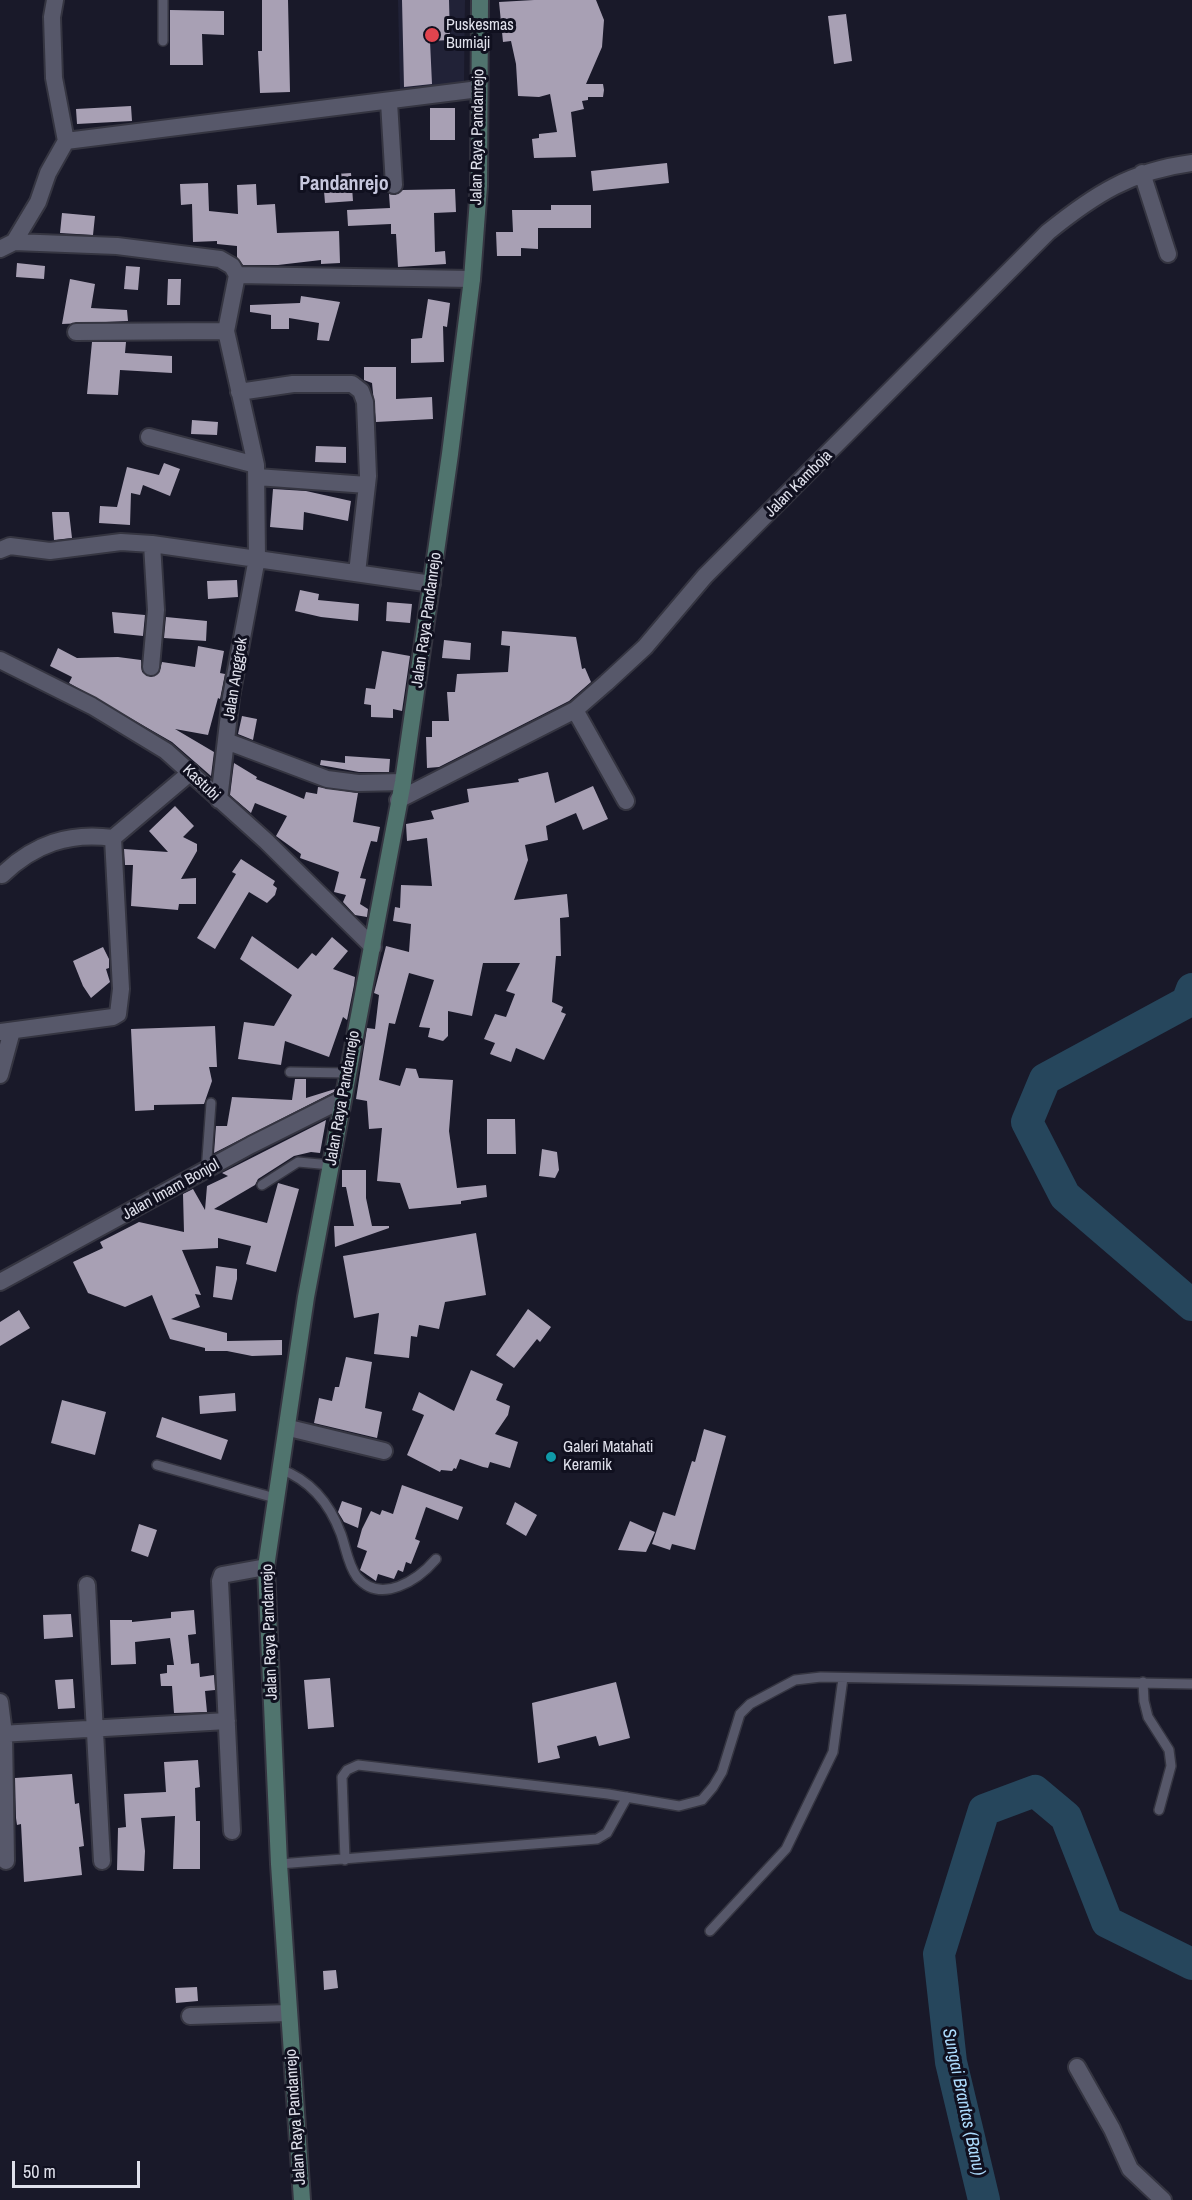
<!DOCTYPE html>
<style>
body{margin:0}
#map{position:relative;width:1192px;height:2200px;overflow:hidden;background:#191929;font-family:"Archivo Narrow",sans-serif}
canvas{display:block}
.scale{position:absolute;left:12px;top:2161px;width:128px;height:27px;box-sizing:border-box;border:3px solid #e0e1ec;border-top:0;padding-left:8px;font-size:18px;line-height:21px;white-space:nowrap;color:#e0e1ec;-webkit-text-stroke:4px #10101f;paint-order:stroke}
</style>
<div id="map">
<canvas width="1192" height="2200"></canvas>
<div class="scale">50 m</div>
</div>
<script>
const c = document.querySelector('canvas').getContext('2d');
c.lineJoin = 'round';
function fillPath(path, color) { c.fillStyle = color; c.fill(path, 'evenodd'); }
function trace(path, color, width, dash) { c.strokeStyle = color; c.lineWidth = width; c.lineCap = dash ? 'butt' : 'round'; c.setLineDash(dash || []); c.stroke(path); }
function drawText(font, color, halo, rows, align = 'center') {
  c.font = font + ' "Archivo Narrow",sans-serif'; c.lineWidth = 6; c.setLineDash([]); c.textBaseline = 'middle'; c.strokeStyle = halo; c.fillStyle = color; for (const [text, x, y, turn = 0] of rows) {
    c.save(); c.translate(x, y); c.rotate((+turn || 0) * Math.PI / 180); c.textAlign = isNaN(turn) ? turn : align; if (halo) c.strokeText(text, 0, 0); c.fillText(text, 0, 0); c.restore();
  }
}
const built = new Path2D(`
 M398 0H465L464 84 400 91Z`);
const river = new Path2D(`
 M1192 989 1187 1002 1045 1079 1027 1122 1065 1196 1192 1305
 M984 2200 951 2062 939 1954 984 1810 1035 1791 1066 1817 1107 1922 1192 1964`);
const building = new Path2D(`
 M262 0H288L290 92 260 93 258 51H262Z
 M402 0H449L450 40 430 41 432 84 404 87Z
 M534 0H596L604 20 602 47 586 84H603L604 90 603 97H588V100L582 101 584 109 571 112 576 157 534 158 532 139 539 138V134L557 132 550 94 539 97 518 96 516 64 511 41 503 42 499 2Z
 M170 10 224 11V35L202 34 203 65H170Z
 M846 14 852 61 834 64 828 16Z
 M131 106 132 121 77 124 76 109Z
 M430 108H455V140H430Z
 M667 163 669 183 593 191 591 171Z
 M351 173 353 201 325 203 323 179 336 178V174Z
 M208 183 209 211 238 214 237 185 256 184 257 205 275 204 277 233 339 231 340 263 321 264V260L278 265H243L237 257V246L217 244V241L193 242 192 204 181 205 180 184Z
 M455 189 456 212 434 213 435 252 445 251 446 264 398 267 396 234H391V224L348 226 347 210 390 208 389 194 395 195 403 190Z
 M551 205H591V228H538V249L521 248V256H497L496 232H513L512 210H551Z
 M62 213 95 216 93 235 60 233Z
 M17 263 45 266 44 279 16 277Z
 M126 266 140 267 138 290 124 289Z
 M70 279 95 284 91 308 127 310 128 321 62 324Z
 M168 279H181L180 305H167Z
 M301 296 340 302 329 341 317 340 319 323 289 318V329H271V315L250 312V305L300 303Z
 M428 299 450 303 447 327 443 326 444 362 411 363V339L422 338Z
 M92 342H126L125 353 172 356V373L120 370 118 395 87 394Z
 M364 367H396V399L432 397 433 419 376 422 372 383 364 380Z
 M192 420 218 422 217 435 191 434Z
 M316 446 346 447V463L315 462Z
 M164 463 180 469 170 496 143 485 140 495 131 493 130 525 99 523 100 506 117 507 127 467 159 475Z
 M273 489 306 491 351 501 348 521 304 512 303 530 270 527Z
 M52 512H69L72 538 54 540Z
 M237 580 238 597 208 599 207 581Z
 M300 590 319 594 318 600 359 604 358 621 321 617 295 611Z
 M387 602 412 604 410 623 386 621Z
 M112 612 145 615 143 636 114 633Z
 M166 617 207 621 206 641 164 638Z
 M502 631 576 637 582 669 585 668 591 682 569 701 439 767 427 768 426 737H432V721H449L447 692H455L457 674 508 672 510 646 501 645Z
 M444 640 471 643 470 660 442 658Z
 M198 646 224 651 220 673 225 674 220 699 218 698 208 735 175 729 214 752 211 776 172 742 69 683 72 677 50 666 58 648 77 658 118 657 141 660 142 672 151 677 159 673 162 662 195 667Z
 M382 651 410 656 402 711 393 709V718L371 717V705L364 704 366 688 375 689Z
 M242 716 257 719 253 740 238 734Z
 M345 756 390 759 389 772H359L320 765 321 760 345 763Z
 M234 763 257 777 256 779 304 799 306 792 317 794 318 787 358 793 353 822 380 827 377 842 371 841 360 878 366 879 360 904 368 909 367 917 355 915 343 902 346 895 334 892 339 872 300 858 301 854 276 836 287 816 255 803 251 813 230 795Z
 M548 772 555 803 593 786 608 819 583 830 576 813 546 826 548 840 525 845 528 860 514 900 567 894 569 917 560 918 561 956H556L552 1002 563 1007 561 1012 566 1014 544 1060 516 1048 511 1062 490 1054 495 1043 484 1039 495 1014 506 1017 515 994 506 991 520 963H483L472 1016 448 1011V1036L443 1041 428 1037 430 1028 419 1027 434 980 409 973 395 1024 389 1023 379 1080 400 1086 406 1068 416 1069 419 1078 453 1080 449 1131 457 1188 486 1185 487 1197 461 1201V1204L409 1209 400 1183 377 1181 382 1128 369 1129 367 1101 356 1099 367 1028 375 1029 379 995 374 993 386 946 409 952 411 924 393 921 395 907 400 908 401 885 432 886 427 838 407 841 406 824 434 819 431 811 469 802 467 789 519 782 518 779Z
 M175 806 194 826 183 837 197 844V851L181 879 196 878V904H179L178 910 131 906 133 865H125L124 849 168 852 149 831Z
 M241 859 275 881 273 885 277 888 275 895 267 903 249 892 215 949 197 938 236 874 232 872Z
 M252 936 298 969 312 953 316 956 332 937 348 951 333 969 355 977 354 985 347 1020 343 1017 329 1057 285 1041 281 1065 238 1059 244 1022 274 1026 292 995 240 959Z
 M103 947 109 959V968L106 969 110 982 91 998 83 986 73 961Z
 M215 1026 217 1067H209L212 1081 204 1104 154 1105V1110L135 1111 131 1029Z
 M295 1079H306V1098L335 1089 334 1092 214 1153 216 1126H227L232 1097 292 1100Z
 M487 1119H515L516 1154H487Z
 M326 1120 320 1153 311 1152 294 1156 258 1179 255 1185 214 1209 267 1223 278 1183 299 1189 276 1272 246 1264 251 1246 218 1238V1248L182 1250 201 1295 195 1294 200 1307 171 1319 227 1333V1341L282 1340V1355L252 1356 227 1351H205V1348L170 1339 152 1295 125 1307 88 1293 73 1262 103 1248 100 1242 139 1222 184 1232 183 1194 193 1189 205 1210 207 1186 228 1176 222 1173Z
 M542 1149 557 1152 559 1170 555 1178 539 1176Z
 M342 1170H366V1198L372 1226H389V1228L335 1247 334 1226H354L346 1187H342Z
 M476 1233 486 1295 445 1302 439 1329 419 1325 417 1337 411 1336 409 1358 374 1354 379 1313 354 1318 343 1256Z
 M216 1266 237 1269V1279L232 1300 213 1297Z
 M528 1309 551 1327 540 1342 537 1339 514 1368 496 1355Z
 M19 1310 30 1328 0 1346V1322Z
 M346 1357 372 1362 365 1408 382 1412 377 1438 314 1423 319 1398 332 1401 335 1387H339Z
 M471 1370 503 1384 496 1400 510 1406 508 1415 495 1434 518 1442 510 1468 490 1462 488 1468 483 1467 460 1459 456 1469 454 1468 452 1471 441 1470 440 1472 407 1455 424 1415 412 1410 419 1392 454 1411Z
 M235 1393 236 1411 200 1414 199 1396Z
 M62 1400 106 1412 95 1455 51 1443Z
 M162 1417 228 1440 221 1460 156 1437Z
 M704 1429 726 1436 695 1550 672 1544 670 1550 652 1544 663 1512 675 1516 692 1461 695 1462Z
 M402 1485 463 1507 458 1520 426 1507 415 1539 420 1541 411 1564 406 1562 403 1572 398 1570 394 1579 378 1574 376 1581 360 1570 367 1551 357 1547 362 1529 371 1511 380 1515 382 1510 393 1514Z
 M342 1501 362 1508 358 1528 344 1522 338 1512Z
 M515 1502 537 1515 526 1536 506 1524Z
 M630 1521 655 1532 646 1552 618 1550Z
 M139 1524 157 1530 148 1557 131 1551Z
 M194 1610 196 1634 188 1635 191 1664 199 1663 200 1677 214 1675 215 1690 205 1691 207 1712 174 1713 172 1686H161L160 1674 167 1673V1665H174L170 1638 135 1642 136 1664 111 1665 110 1620H132V1622L171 1618V1612Z
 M71 1614 73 1637 44 1639 43 1615Z
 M330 1678 334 1727 308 1729 304 1680Z
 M73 1679 75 1708 58 1709 55 1680Z
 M616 1682 630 1738 599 1746 596 1736 557 1746 560 1758 538 1763 532 1703Z
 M198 1760 200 1787 195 1788 196 1821H200V1869H173L175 1816 141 1818 145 1851 144 1871 117 1870 118 1828 126 1827 124 1794 166 1792 164 1762Z
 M72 1774 75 1804 79 1803 84 1846 79 1847 82 1875 24 1882 21 1824 17 1825 16 1818 15 1778Z
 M336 1970 338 1988 324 1990 323 1971Z
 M197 1987 198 2001 176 2003 175 1988Z`);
const service = new Path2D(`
 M163 0V41
 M290 1072 347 1073
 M206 1172 211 1103
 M262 1185 298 1162 331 1165
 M157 1465 275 1498
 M280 1469C310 1480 330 1504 341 1534 346 1548 348 1565 357 1577 381 1605 418 1580 436 1559
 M1143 1682 1144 1701 1148 1717 1169 1750 1171 1766 1159 1810
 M345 1860 342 1777 347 1770 358 1765 608 1794 679 1806 702 1800 713 1787 722 1772 740 1714 750 1704 795 1680 821 1677 1192 1684
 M279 1864 597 1839 607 1833 627 1797
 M710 1931 786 1849 833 1752 843 1678`);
const minor = new Path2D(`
 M389 102 394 185
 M66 141 479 89
 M1142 173 1168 254
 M14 242 117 246 220 259 232 266 237 275
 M0 249 14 242 38 202 48 173 66 141 54 78 52 17 55 0
 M76 332 226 331
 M239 392 293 384H352L361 391 365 402 368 476 357 573
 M149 437 256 465
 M257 477 367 485
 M0 550 10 546 50 551 121 542 152 544
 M0 660 92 706 166 751 266 841 373 947
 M151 667 156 610 152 544 432 584
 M575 710 626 801
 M226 741 327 779 358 783 403 782
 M219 800 231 697 257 558 256 465 226 331 237 275 472 279
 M398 800 575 710 606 683 645 647 705 576 1048 232C1095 194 1131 171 1192 163
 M2 875C34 844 69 832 113 838
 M0 1032 113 1017 118 1014 121 989 113 838 191 772
 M0 1075 12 1031
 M0 1282 251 1145 343 1099
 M289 1428 384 1451
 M87 1585 102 1861
 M0 1702 4 1734 6 1861
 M0 1734 227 1721
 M232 1831 220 1581 222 1575 266 1567
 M190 2016 289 2013
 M1077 2067 1112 2129 1130 2169 1163 2200`);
const secondary = new Path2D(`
 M302 2200 279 1864 266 1567 306 1297 403 782 450 454 472 279 479 186 480 0`);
const markers = [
 [432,35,8,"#e0444e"],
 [551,1457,6,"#0f9aa8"]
];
const poiNames = [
 ["Puskesmas",446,26],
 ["Bumiaji",446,44],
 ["Galeri Matahati",563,1448],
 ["Keramik",563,1466]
];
const streetNames = [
 ["Jalan Raya Pandanrejo",478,137,-89],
 ["Jalan Kamboja",799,484,-45],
 ["Jalan Raya Pandanrejo",427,620,-82],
 ["Jalan Anggrek",236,679,-81],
 ["Kastubi",201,783,44],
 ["Jalan Raya Pandanrejo",343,1098,-80],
 ["Jalan Imam Bonjol",171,1190,-29],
 ["Jalan Raya Pandanrejo",270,1632,-92],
 ["Jalan Raya Pandanrejo",296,2117,-94]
];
const waterNames = [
 ["Sungai Brantas (Banu)",963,2102,78]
];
const quarterNames = [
 ["Pandanrejo",344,185]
];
fillPath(built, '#212237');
trace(river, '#26465c', 32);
fillPath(building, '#a8a0b4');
trace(service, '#353541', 12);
trace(minor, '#353541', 20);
trace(secondary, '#353541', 20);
trace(service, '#57586a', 9);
trace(minor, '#57586a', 16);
trace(secondary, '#50746e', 16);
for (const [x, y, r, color] of markers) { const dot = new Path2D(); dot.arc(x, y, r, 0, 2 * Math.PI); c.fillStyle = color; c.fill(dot); trace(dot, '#10101f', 2); }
drawText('16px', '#e0e1ec', '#10101f', poiNames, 'left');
drawText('16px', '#e0e1ec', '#10101f', streetNames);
drawText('italic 18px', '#acdafc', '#10101f', waterNames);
drawText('bold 20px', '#c6c7dd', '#10101f', quarterNames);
</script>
